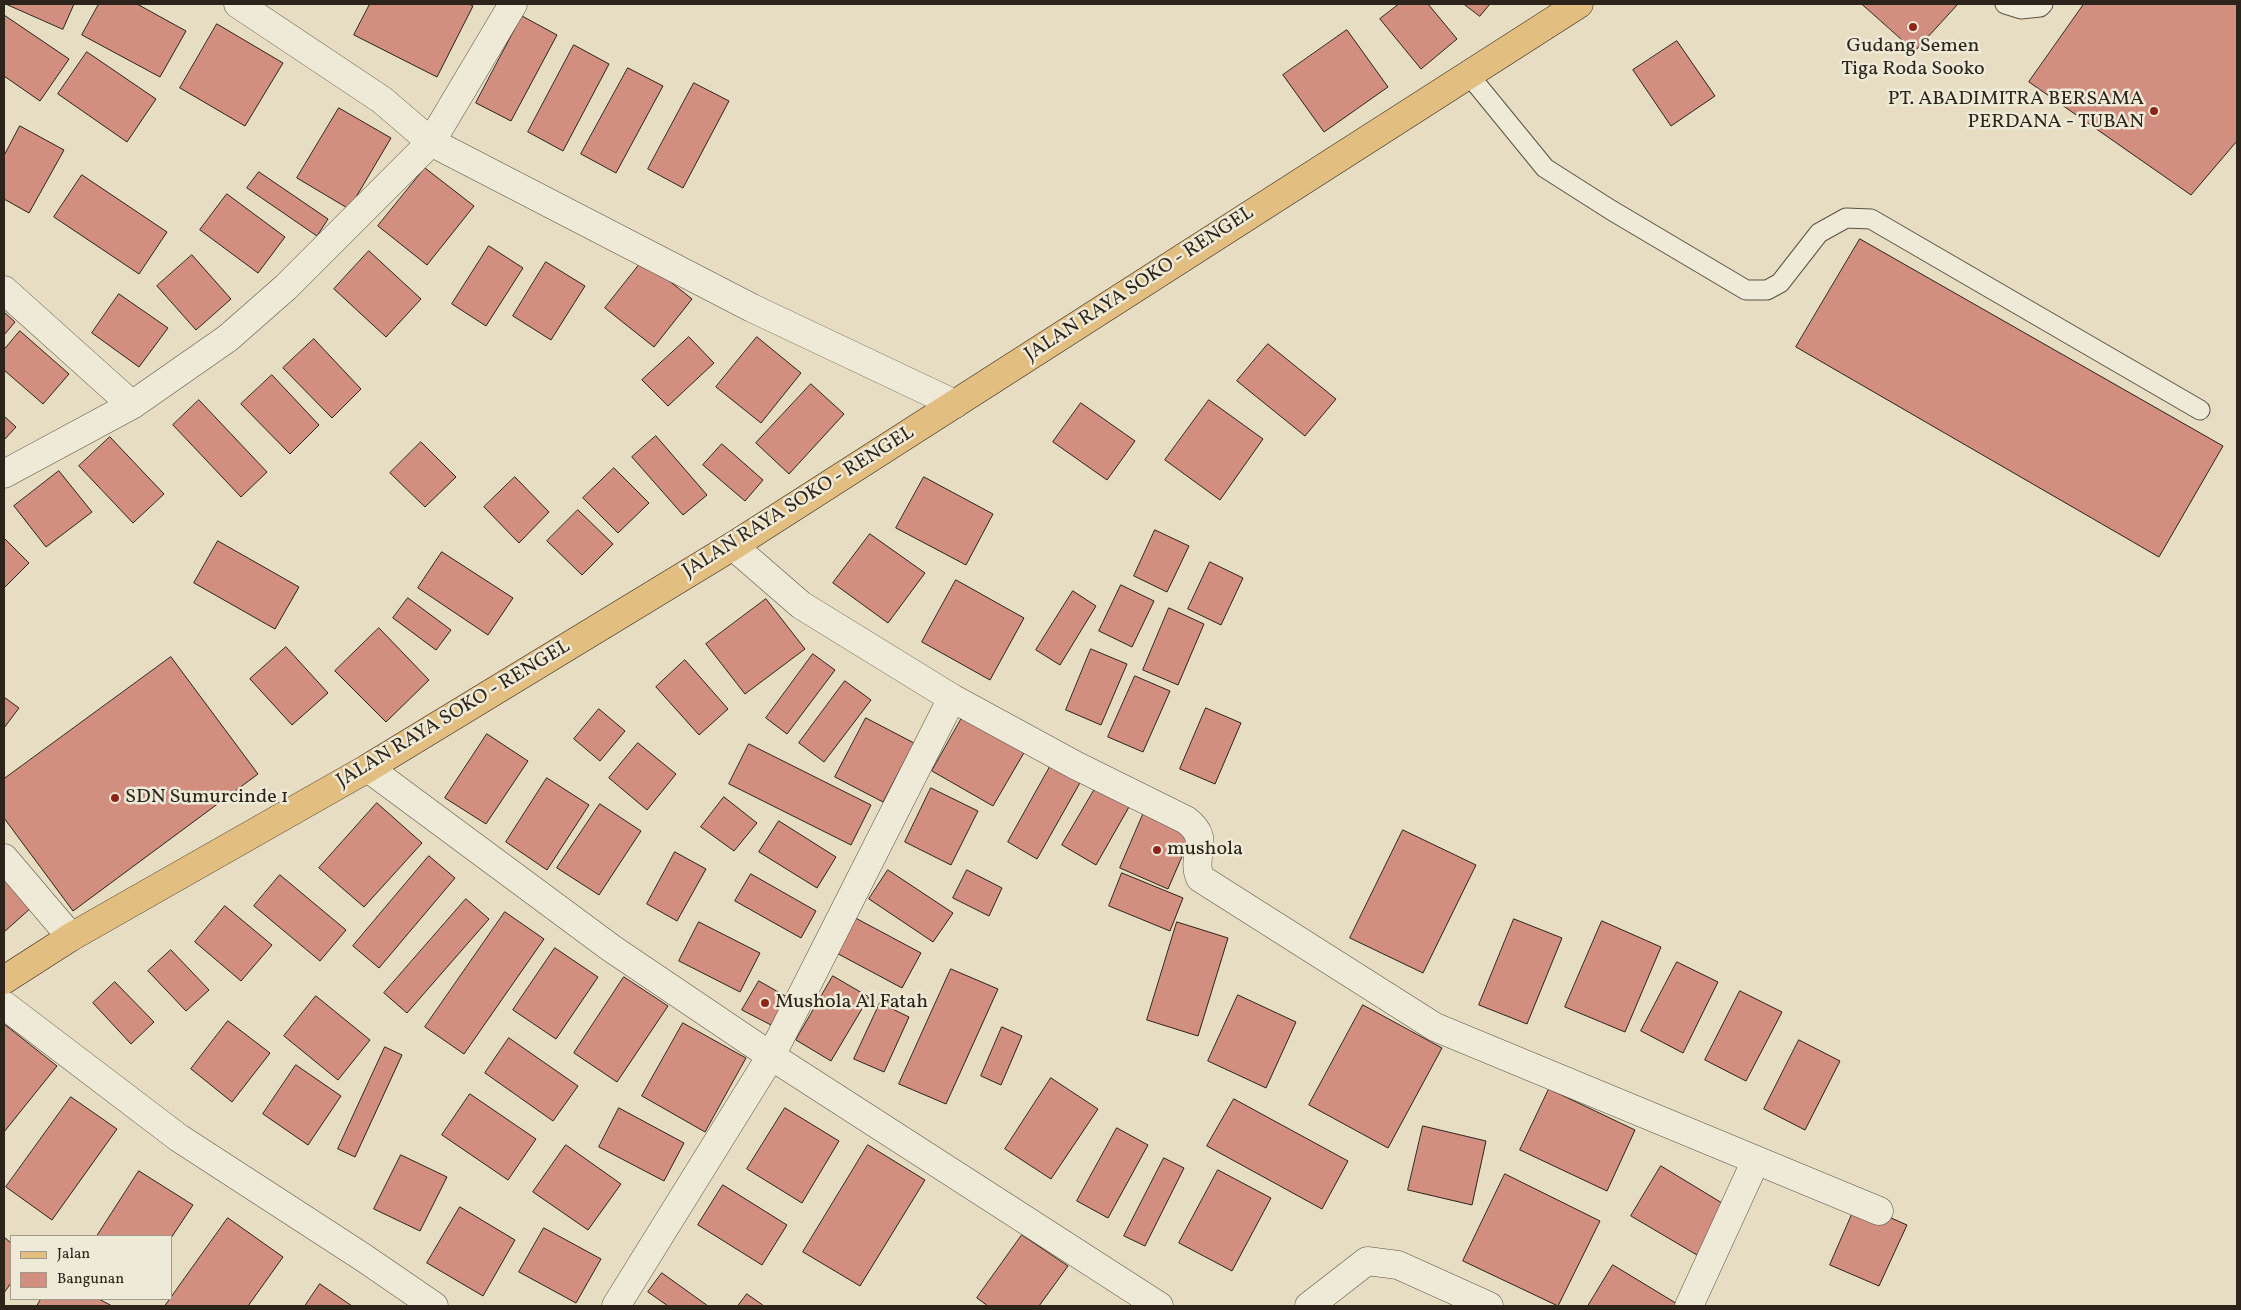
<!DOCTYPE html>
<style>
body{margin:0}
#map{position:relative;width:2241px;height:1310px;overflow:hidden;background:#e6ddc2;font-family:Vollkorn,serif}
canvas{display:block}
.frame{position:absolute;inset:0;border:5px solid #2c231a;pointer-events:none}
.legend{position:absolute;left:10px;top:1235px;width:162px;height:65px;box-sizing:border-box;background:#efe9d7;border:1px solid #a19a8b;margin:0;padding:6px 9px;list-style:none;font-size:15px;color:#2c231a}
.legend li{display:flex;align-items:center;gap:10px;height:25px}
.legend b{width:25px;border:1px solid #a19a8b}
</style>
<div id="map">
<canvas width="2241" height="1310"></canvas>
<div class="frame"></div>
<ul class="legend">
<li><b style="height:6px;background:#e3be81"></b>Jalan</li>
<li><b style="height:14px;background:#d28e7f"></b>Bangunan</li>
</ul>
</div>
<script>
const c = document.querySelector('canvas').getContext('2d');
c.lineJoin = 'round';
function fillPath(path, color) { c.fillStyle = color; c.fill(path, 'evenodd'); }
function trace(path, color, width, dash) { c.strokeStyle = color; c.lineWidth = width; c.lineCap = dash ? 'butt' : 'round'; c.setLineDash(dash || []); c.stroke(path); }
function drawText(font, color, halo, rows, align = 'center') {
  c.font = font + ' Vollkorn,serif'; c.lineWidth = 5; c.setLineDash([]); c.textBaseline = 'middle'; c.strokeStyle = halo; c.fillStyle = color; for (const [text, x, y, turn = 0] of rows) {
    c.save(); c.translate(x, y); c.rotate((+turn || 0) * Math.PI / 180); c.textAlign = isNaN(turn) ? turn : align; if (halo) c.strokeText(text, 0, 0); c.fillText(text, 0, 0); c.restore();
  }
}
const building = new Path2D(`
 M6 4H74L63 29Z
 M99 4H137L186 31 160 77 82 35Z
 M370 4H469L473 6 437 77 354 35Z
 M1399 4H1428L1457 39 1421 69 1380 19Z
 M1464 4H1490L1480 16Z
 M1862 4H1958L1915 51Z
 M2084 4H2237V141L2191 195 2029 82Z
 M4 15 69 59 40 101 4 76Z
 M522 16 557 35 511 121 476 103Z
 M217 24 283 63 245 126 180 88Z
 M1347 30 1388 87 1324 132 1283 75Z
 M1677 41 1715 96 1671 126 1633 70Z
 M574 45 609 64 563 151 528 132Z
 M87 52 156 99 127 142 58 94Z
 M628 68 663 86 616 173 581 154Z
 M694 83 729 101 683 188 648 169Z
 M339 108 391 138 349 209 297 178Z
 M20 126 64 150 29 213 4 199V156Z
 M425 168 474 206 427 265 378 226Z
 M259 172 328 219 317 236 247 188Z
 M82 175 167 232 139 274 54 217Z
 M227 194 285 237 258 273 200 230Z
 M1860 239 2223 446 2159 557 1796 347Z
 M489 246 523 268 486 326 452 304Z
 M369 251 421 299 386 337 334 289Z
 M192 255 231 299 196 330 157 286Z
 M643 260 692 299 654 347 605 308Z
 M546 262 585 286 551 340 513 316Z
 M119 294 168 328 139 367 92 333Z
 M4 312 15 322 4 335Z
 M20 331 69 374 43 404 4 370V350Z
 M689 337 714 363 668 406 642 380Z
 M757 337 801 373 761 423 716 387Z
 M314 339 361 389 332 418 283 368Z
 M1268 344 1336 399 1305 436 1237 381Z
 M272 375 319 425 290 454 241 404Z
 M811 384 844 414 789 474 756 443Z
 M199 400 267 472 241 497 173 425Z
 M1209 400 1263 439 1220 500 1165 460Z
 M1081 403 1135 441 1107 480 1053 442Z
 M4 416 16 427 4 440Z
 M656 436 707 495 683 515 632 457Z
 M110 437 164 494 133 523 79 466Z
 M421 442 456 477 425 507 390 473Z
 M722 444 763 480 745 501 703 465Z
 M614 468 649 503 618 533 583 498Z
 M59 471 92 512 46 547 14 506Z
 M515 477 549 512 519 543 484 507Z
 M924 477 993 514 966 565 896 528Z
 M578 510 613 544 582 575 547 541Z
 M1155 530 1189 546 1167 592 1134 576Z
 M870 534 925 573 888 623 833 583Z
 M4 538 29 563 4 588Z
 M218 541 299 587 275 629 194 583Z
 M442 552 513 598 488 635 418 588Z
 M1210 562 1243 578 1221 625 1188 609Z
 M956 580 1024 618 990 680 922 642Z
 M1121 585 1154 601 1132 647 1099 631Z
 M1073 591 1096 606 1060 665 1036 650Z
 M408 598 451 630 436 650 393 618Z
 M766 599 805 649 745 694 706 644Z
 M1169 608 1204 624 1178 685 1143 670Z
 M379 628 429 680 386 722 335 671Z
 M286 647 328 693 292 725 250 679Z
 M1091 649 1127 664 1101 725 1066 710Z
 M813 654 835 670 787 734 766 718Z
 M171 657 258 774 73 911 4 818V779Z
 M685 660 728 709 699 735 656 687Z
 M1135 676 1170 691 1143 752 1108 737Z
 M845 681 871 700 824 762 799 743Z
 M4 697 19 708 4 728Z
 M1206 708 1241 723 1215 784 1180 769Z
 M599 709 625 731 600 761 574 739Z
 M963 716 1025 751 993 806 932 771Z
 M866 718 914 743 883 802 835 777Z
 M487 734 528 761 486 824 445 798Z
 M638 743 676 774 647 810 609 778Z
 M749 744 871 805 851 845 729 784Z
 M1051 765 1081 781 1037 859 1008 842Z
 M547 778 589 805 547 870 506 842Z
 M1096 787 1129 807 1096 865 1062 845Z
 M931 788 978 811 951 865 905 842Z
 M724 797 757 823 734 851 701 827Z
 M377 803 422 843 364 907 319 868Z
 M600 804 641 831 599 895 557 868Z
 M1145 810 1193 831 1168 889 1120 868Z
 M779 821 836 857 817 888 759 852Z
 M1403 830 1476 865 1423 973 1350 938Z
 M675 852 706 869 677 921 647 904Z
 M429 856 455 878 379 968 353 946Z
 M888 870 953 913 933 942 869 899Z
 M967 870 1002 888 989 916 953 898Z
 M1122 873 1183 898 1170 931 1109 906Z
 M751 874 816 911 801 938 735 901Z
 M280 875 346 930 320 961 254 906Z
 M4 878 32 907 4 932Z
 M466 899 489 919 407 1013 384 993Z
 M225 906 272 945 241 981 195 942Z
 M505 912 544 939 464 1054 425 1027Z
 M848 914 921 953 902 988 829 949Z
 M1514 919 1562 938 1527 1024 1479 1005Z
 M1602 921 1661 947 1625 1032 1565 1007Z
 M699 922 760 953 740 992 679 961Z
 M1177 922 1228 938 1198 1036 1147 1020Z
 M555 948 598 977 556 1039 513 1010Z
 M171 950 209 990 186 1011 148 971Z
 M1677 962 1718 982 1683 1053 1641 1031Z
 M951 969 998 989 946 1104 899 1084Z
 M833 976 869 997 831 1061 796 1040Z
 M624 977 668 1006 617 1082 574 1053Z
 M759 981 787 997 771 1025 742 1010Z
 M115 982 154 1022 131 1044 93 1003Z
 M1740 991 1782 1012 1746 1081 1705 1060Z
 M1238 995 1296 1022 1266 1088 1208 1061Z
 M316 996 370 1040 338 1080 284 1036Z
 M880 1003 909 1017 884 1072 854 1059Z
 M1363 1005 1442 1048 1388 1148 1309 1105Z
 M228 1021 270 1053 232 1102 191 1069Z
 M683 1023 746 1058 705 1132 642 1096Z
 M4 1024 57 1066 4 1132Z
 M1002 1027 1022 1036 1001 1085 981 1076Z
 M509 1038 578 1086 553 1121 485 1073Z
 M1799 1040 1840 1061 1805 1130 1764 1109Z
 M385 1047 402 1055 355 1157 338 1149Z
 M296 1065 341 1096 308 1145 263 1114Z
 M1051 1078 1098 1109 1051 1179 1005 1149Z
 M1549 1089 1635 1130 1607 1191 1520 1150Z
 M470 1094 536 1139 508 1180 442 1135Z
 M71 1097 117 1129 52 1220 6 1187Z
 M1234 1099 1348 1161 1322 1209 1207 1146Z
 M619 1108 684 1143 664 1181 599 1147Z
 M785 1108 839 1141 802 1203 747 1169Z
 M1423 1126 1486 1141 1472 1205 1408 1190Z
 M1117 1128 1148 1145 1108 1218 1077 1201Z
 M566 1145 621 1184 588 1230 533 1192Z
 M868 1145 925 1180 860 1286 803 1252Z
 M401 1155 447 1177 420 1231 374 1209Z
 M1164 1158 1184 1168 1145 1246 1124 1236Z
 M1661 1166 1727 1206 1697 1255 1631 1216Z
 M1218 1170 1271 1198 1232 1271 1179 1243Z
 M139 1171 193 1205 171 1238V1236H97Z
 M1505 1174 1600 1221 1558 1306 1463 1261Z
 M723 1185 787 1225 762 1265 698 1225Z
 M1857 1203 1907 1225 1879 1286 1830 1265Z
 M460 1207 515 1240 483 1296 427 1263Z
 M228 1218 283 1257 248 1306H165Z
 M544 1228 601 1259 576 1303 519 1272Z
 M1022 1235 1068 1266 1039 1306H988L977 1298Z
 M4 1237 11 1243V1283L4 1293Z
 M1613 1265 1679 1305 1678 1306H1588Z
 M662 1273 708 1306H668L648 1292Z
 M320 1284 352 1306H305Z
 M747 1294 764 1306H738Z
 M41 1299H99L112 1306H37Z`);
const service = new Path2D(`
 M2005 4 2021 9 2040 7 2043 4
 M1469 75 1545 168 1611 210 1746 290H1767L1780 283 1819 233 1846 218 1871 219 2200 410`);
const minor = new Path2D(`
 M238 4 382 100 431 142 752 308 955 404
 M4 290 132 405
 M4 474 132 405 228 338 286 287 431 142 513 4
 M733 546 801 605 952 698
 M368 768 611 948 771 1056 1159 1306
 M4 858 71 937
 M4 1005 179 1138 364 1258 434 1306
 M616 1306 771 1056 952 698 1075 765 1186 820C1213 840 1190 855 1200 878L1435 1027 1879 1211
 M1309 1306 1367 1261 1398 1265 1489 1306
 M1689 1306 1756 1160`);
const primary = new Path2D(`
 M4 980 71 937 368 768 733 546 1579 4`);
const markers = [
 [1913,27,5,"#8f2418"],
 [2154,111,5,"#8f2418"],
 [115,798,5,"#8f2418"],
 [1157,850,5,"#8f2418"],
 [765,1003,5,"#8f2418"]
];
const poiNames = [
 ["Gudang Semen",1913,47,"center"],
 ["Tiga Roda Sooko",1913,70,"center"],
 ["PT. ABADIMITRA BERSAMA",2144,100,"right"],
 ["PERDANA - TUBAN",2144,123,"right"],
 ["SDN Sumurcinde 1",125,798],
 ["mushola",1167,850],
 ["Mushola Al Fatah",775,1003]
];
const streetNames = [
 ["JALAN RAYA SOKO - RENGEL",1140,285,-33],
 ["JALAN RAYA SOKO - RENGEL",799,503,-32],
 ["JALAN RAYA SOKO - RENGEL",454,715,-31]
];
fillPath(building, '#d28e7f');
trace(building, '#2c231a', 1);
trace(service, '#5a5244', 21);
trace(minor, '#5a5244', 29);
trace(primary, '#2c231a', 29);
trace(service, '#efe9d7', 19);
trace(minor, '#efe9d7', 28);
trace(primary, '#e3be81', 28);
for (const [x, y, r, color] of markers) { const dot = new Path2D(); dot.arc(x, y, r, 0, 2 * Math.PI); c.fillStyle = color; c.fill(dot); trace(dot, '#efe9d7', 2); }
drawText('20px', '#2c231a', '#efe9d7', poiNames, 'left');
drawText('20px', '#2c231a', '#efe9d7', streetNames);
</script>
